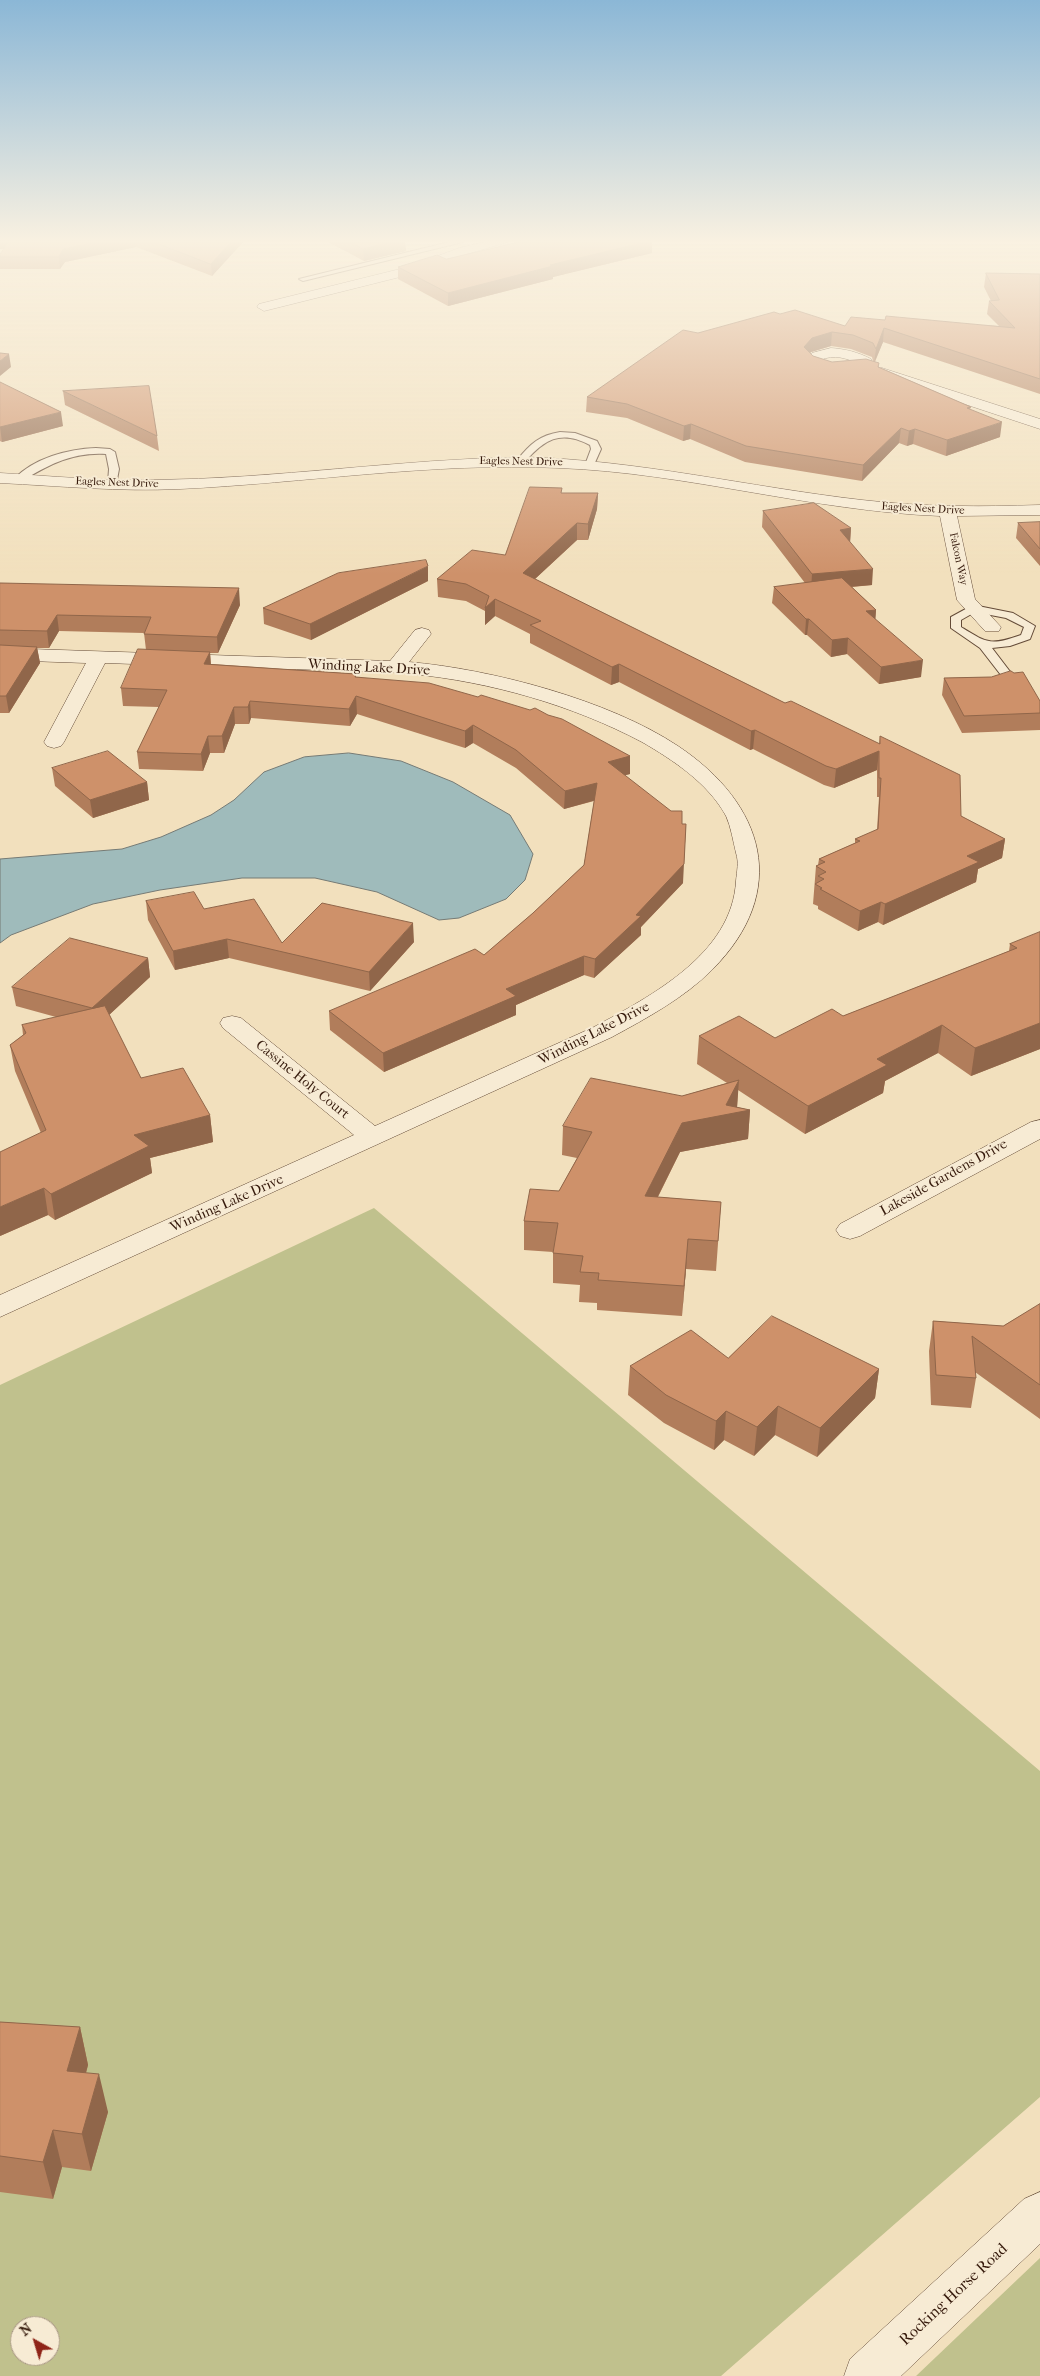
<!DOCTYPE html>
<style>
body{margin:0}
#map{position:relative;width:1040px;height:2376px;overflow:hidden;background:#f2e0bd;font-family:"IM FELL French Canon",serif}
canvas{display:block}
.north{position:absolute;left:10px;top:2316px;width:50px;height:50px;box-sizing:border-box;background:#f7ebd4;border:1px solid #a99784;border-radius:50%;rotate:321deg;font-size:14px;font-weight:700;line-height:20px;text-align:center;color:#35190b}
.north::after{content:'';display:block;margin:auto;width:18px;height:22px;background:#8f2418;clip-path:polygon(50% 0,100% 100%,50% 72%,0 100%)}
</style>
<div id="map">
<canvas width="1040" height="2376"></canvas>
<div class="north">N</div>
</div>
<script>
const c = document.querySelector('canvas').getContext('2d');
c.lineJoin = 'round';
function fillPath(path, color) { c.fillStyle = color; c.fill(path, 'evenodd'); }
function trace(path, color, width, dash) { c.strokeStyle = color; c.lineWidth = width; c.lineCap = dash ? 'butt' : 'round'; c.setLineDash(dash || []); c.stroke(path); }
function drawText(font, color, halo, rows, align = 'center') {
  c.font = font + ' "IM FELL French Canon",serif'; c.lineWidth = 4; c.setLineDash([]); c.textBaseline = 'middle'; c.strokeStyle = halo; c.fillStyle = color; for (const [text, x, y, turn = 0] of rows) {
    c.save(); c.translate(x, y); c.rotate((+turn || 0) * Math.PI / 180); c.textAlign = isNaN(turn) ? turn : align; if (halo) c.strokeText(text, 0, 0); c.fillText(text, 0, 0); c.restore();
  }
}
const green = new Path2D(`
 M374 1208 1040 1771V2097L721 2376H0V1385ZM20 2326H50V2356H20Z
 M1040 2258V2376H916Z`);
const water = new Path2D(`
 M349 753 401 761 453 782 510 815 533 854 525 880 506 899 459 918 439 920 377 892 315 878H242L160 890 93 904 11 935 0 943V859L122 849 161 837 211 815 234 800 264 772 304 757Z`);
const service = new Path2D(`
 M449 242H463L303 281 299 279Z
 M560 432 575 433 597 441 601 449 593 467 585 465 591 449 590 445C560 429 543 440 524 463H518V459C530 444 540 435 560 432Z
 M96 448 110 449 115 452 119 469 116 485 108 483 109 469 106 454C73 452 50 464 22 481L14 479C34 458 68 449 96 448Z
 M973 605 1013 613 1035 626 1030 639 1010 646 992 648 1021 686 1019 688H1011L980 648 951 628V617ZM975 612 1006 618 1024 627 1021 635C990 646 987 643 961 627V620Z`);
const minor = new Path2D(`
 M484 242H508L467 254 416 273 264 311 257 307 259 304 408 267 459 248Z
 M831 348C845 349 858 352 871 359L873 367 866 371 861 370 859 364C847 358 833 354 821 360L829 364 846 367 848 370C839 380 813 370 805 361L812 353Z
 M882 368 1040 419V429L877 375 875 372 877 369Z
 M524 457C638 460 749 487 862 500 921 507 981 507 1040 505V515L957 516 975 599 1001 627 999 631H985L957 600 940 516C812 511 688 473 559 468 433 462 306 483 180 489 120 492 60 486 0 483V473C51 476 101 481 152 480 276 479 399 459 524 457Z
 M422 628 429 630 431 634 409 662C491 669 609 700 678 746 765 804 791 891 712 970 684 998 647 1018 612 1037L0 1317V1295L354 1135 223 1028 220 1023 223 1018 232 1016 241 1018 375 1126 594 1027C651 996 732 954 736 881 737 871 739 862 736 853 733 841 731 827 726 816 708 783 673 760 642 742 572 705 491 682 412 674 368 670 324 670 280 669 221 667 163 665 105 663L64 742 61 746 54 748 47 746 44 742 86 663 0 660V648L390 661 415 630Z
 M1040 1120V1139L860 1236 850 1239 840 1236 836 1230 840 1224 1031 1122Z
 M1040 2192V2244L901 2376H844L850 2359 1024 2199Z`);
const wall = new Path2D(`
 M0 242H243L212 276 136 247 65 262 60 269H0V255L5 248 0 249Z
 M328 242H405L406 251 364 261Z
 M652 253 553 277V279L448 306 398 279V267L446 259Z
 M986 273 1040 274V394L883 342 875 362 879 367 971 407 970 409 1000 437 946 456 913 444 907 446 899 443 862 481 745 462 690 439 683 441 627 418 586 412 587 397 698 333 780 314 845 326 885 320 999 326 987 314 989 301H991L984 287ZM831 346 851 349 872 357 873 361 832 362 813 356 810 353 811 352Z
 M0 382 63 426 2 442 0 441Z
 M63 391 157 436 159 451 65 405Z
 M562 493H598L597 509 588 540H577L535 579 785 703 879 744 880 736 961 816 1005 839 1002 858 978 869 976 882 883 925 878 922 858 931 818 909V906L813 904 816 866 818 865 819 859 855 843V839L877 830 879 797H877V770L834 788 824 785 753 749 750 750 619 682 611 685 530 643V634L495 616 485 625V611L466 601 438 597 437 579 505 555Z
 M763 511 851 528 850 542 872 585 852 587 876 610 875 619 921 677 879 684 847 654 831 657 807 635H805L772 603 774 587 805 583 762 527Z
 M1040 522V566L1016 538 1018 523Z
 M428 581 311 640 264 624 263 608Z
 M0 583 240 605 218 653H210L211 664 356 674V677L478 697 548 715 630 756V774L624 775 683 883 641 927V935L594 978 584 975 516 1005V1015L384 1072 330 1030 329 1011 484 955 533 913 584 865 594 801 564 809 516 768 473 743 465 748 357 714 350 726 251 718 249 724H235L224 753H210L203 771 139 769 137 752 159 707 123 706 121 688 146 650 144 633 59 631 49 648H37L40 663 9 713H0Z
 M991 677 1040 701V730L962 733 942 695 944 678Z
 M52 768 147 782 149 800 93 818 55 786Z
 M146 901 204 909 282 943 414 942 370 991 229 958 175 970 148 920Z
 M1040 932V1049L971 1076 938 1053 885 1081 883 1093 805 1134 738 1090 737 1107 750 1110 748 1139 680 1152 658 1197 721 1202 716 1271 686 1269 682 1316 597 1310V1303L579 1302 580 1285 553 1283V1252L524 1250V1221L559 1191 577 1158 562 1155 563 1126 682 1096 727 1083 697 1064 699 1036 775 1038 843 1016 1009 951 1010 944Z
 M148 958 150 977 109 1015 141 1078 210 1115 213 1142 150 1158 152 1173 55 1220 48 1215 0 1236 41 1133 15 1071 10 1045 23 1035 22 1025 56 1017 16 1006 12 987Z
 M1040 1304V1419L975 1372 976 1378 971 1408 931 1405 929 1351 933 1321 1003 1326Z
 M728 1358 879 1369 875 1398 817 1457 775 1435 754 1456 724 1440 714 1450 664 1423 628 1395 630 1366Z
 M0 2022 80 2027 88 2065 86 2073 108 2112 91 2171 62 2167 53 2199 0 2192Z`);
const shadedWall = new Path2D(`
 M0 242H15L16 246 0 249Z
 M97 242H135L136 247 65 262 60 269 59 257 63 249Z
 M231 242H243L212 276 211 264Z
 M390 242H405L406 251 364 261 363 249Z
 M646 242H652V253L553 277V279L448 306V293L550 265Z
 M884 328 883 342 874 363 876 349Z
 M832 332 831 346 811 352 803 361 804 347 812 338Z
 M9 354 11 367 0 376V361Z
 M61 412 63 426 2 442 0 427Z
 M1002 422 1000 437 946 456 947 440Z
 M691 424 690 439 683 441 684 426Z
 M901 428 899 443 862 481 863 465Z
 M915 429 913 444 907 446 909 431Z
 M598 493 597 509 588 540V524Z
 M577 523V540L523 590V573Z
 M851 528 850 543 840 530Z
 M428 566V581L311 640 310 624Z
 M873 569 872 585 811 590 812 574Z
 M239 588 240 605 218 653 217 637Z
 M495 599V616L485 625V608Z
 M876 610 875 626 866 611Z
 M57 615 59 631 49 648 47 631Z
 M806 619H809L807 635H805Z
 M848 638 847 654 831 657 832 640Z
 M37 647 40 663 9 713 6 696Z
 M210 652 211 669 204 664Z
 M923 660 921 677 879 684 881 667Z
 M619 664V682L611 685 612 667Z
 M356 696 357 714 350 726 349 709Z
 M250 701 251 718 249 724 248 707Z
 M234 707 235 724 224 753 222 736Z
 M473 725V743L465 748V731Z
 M755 730 753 749 750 750 751 731Z
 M208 736 210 753 203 771 201 754Z
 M879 751 877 770 834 788 836 769Z
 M630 756V774L607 780 608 762Z
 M147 782 149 800 93 818 90 800Z
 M597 783 596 800 564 809 565 791Z
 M686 824 683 883 641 927V935L594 978 595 959 636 915Z
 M1005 839 1002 858 978 869 976 882 883 925 885 904 967 856Z
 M881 902 878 922 858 931 860 911Z
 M413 923 414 942 370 991 369 972Z
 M227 939 229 958 175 970 173 951Z
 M584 956V975L516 1005V1015L384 1072 383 1053 506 989Z
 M148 958 150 977 95 1028 92 1008Z
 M1040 1023V1049L971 1076 975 1048Z
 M942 1025 938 1053 885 1081 883 1093 805 1134 808 1106 877 1059Z
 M739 1080 737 1108 750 1110 748 1139 680 1152 643 1226 645 1196 682 1123 726 1105Z
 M210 1115 213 1142 150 1158 152 1173 55 1220 51 1194 134 1135Z
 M44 1188 48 1215 0 1236V1207Z
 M688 1239 686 1269 682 1316 684 1286Z
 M879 1369 875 1398 817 1457 820 1428Z
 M778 1406 775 1435 754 1456 757 1427Z
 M726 1411 724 1440 714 1450 716 1421Z
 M80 2027 88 2065 76 2109 67 2071Z
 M99 2074 108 2112 91 2171 82 2134Z
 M53 2130 62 2167 53 2199 43 2162Z`);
const building = new Path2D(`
 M8 242H97L63 249 59 257H0V255Z
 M154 242H231L211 264Z
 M351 242H390L363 249Z
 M519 242H646L550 265 553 266 448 293 398 267 437 255 446 259Z
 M986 273 1040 274V379L884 328 876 349 873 343 853 335 832 332 812 338 804 347 813 356 832 362 866 359 879 363 878 367 971 407 967 408 1002 422 947 440 915 429 909 431 901 428 863 465 746 446 691 424 684 426 627 404 587 397 683 330 698 333 774 312 780 314 795 310 845 326 851 317 885 320 886 316 1015 328 989 301 999 300Z
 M0 353 9 354 0 361Z
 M0 382 61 412 0 427Z
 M149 386 157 436 63 391Z
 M530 487 562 488 561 493H598L588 524 577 523 523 573 785 703 791 701 880 744V736L960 775 961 816 1005 839 967 856 979 862 885 904 881 902 860 911 820 889 822 888 815 884 824 879 818 876 826 872 816 866 825 862 819 859 860 841 855 839 878 829 881 778H879V751L836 769 826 766 755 730 751 731 619 664 612 667 530 625 541 621 495 599 485 608 489 596 466 584 437 579 472 550 505 555Z
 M814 503 851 528 840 530 873 569 812 574 763 511Z
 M1040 522V549L1018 523Z
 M426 560 428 566 310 624 263 608 338 573Z
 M842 578 876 610 866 611 923 660 881 667 848 638 832 640 809 619H806L774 587Z
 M0 583 239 588 217 637 144 634 151 617 57 615 47 631 0 630Z
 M0 645 37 647 6 696H0Z
 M138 649 210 652 204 664 356 674 355 677 429 683 478 697 481 695 530 710 535 708 548 715 562 719 630 756 608 762 671 811H682V824H686L684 864 636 915 641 916 595 959 584 956 506 989 516 996 383 1053 329 1011 475 949 484 955 533 913 584 865 597 783 565 791 516 750 473 725 465 731 356 696 349 709 250 701 248 707H234L222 736H208L201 754 137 752 167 690 121 688Z
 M1011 671 1014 673 1023 672 1040 701V713L964 716 944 678 991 677Z
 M108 751 147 782 90 800 52 768Z
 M194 892 204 909 254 899 282 943 322 903 413 923 369 972 227 939 173 951 146 901Z
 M1040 932V1023L975 1048 942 1025 877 1059 887 1065 808 1106 699 1036 739 1016 775 1038 832 1009 843 1016 1017 948 1010 944Z
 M70 938 148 958 92 1008 12 987Z
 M105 1006 141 1078 183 1068 210 1115 134 1135 149 1146 51 1194 44 1188 0 1207V1152L46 1130 10 1045 26 1033 22 1025Z
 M591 1078 682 1096 739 1080 726 1105 750 1110 682 1123 645 1196 721 1202 718 1241 688 1239 684 1286 598 1280 599 1273 580 1272 583 1256 553 1253 558 1223 524 1221 530 1189 559 1191 592 1132 563 1126Z
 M1040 1304V1385L972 1336 976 1378 936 1375 933 1321 1003 1326Z
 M772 1316 879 1369 820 1428 778 1406 757 1427 726 1411 716 1421 666 1395 630 1366 691 1330 728 1358Z
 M0 2022 80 2027 67 2071 99 2074 82 2134 53 2130 43 2162 0 2156Z`);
const farStreetnames = [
 ["Eagles Nest Drive",521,462,1],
 ["Eagles Nest Drive",117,483,2],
 ["Eagles Nest Drive",923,509,3],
 ["Falcon Way",958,559,78]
];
const streetNames = [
 ["Winding Lake Drive",369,668,3],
 ["Winding Lake Drive",594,1034,-27],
 ["Cassine Holy Court",302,1080,39],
 ["Lakeside Gardens Drive",944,1178,-29],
 ["Winding Lake Drive",227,1204,-24]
];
const nearStreetnames = [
 ["Rocking Horse Road",954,2295,-43]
];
fillPath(green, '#c0c18d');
fillPath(water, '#9fbbbb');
trace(water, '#757a75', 1);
trace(service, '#644b38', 2);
trace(minor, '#644b38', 1);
fillPath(service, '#f7ebd4');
fillPath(minor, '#f7ebd4');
fillPath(wall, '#b17d5b');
fillPath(shadedWall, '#90664a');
fillPath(building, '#ce916a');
trace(building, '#90664a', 1);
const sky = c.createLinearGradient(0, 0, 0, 575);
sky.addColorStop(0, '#8bb7d6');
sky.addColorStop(0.42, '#f9f1e1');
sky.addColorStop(1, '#f9f1e100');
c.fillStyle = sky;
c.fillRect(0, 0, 1040, 575);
drawText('11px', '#35190b', '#f7ebd4', farStreetnames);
drawText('14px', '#35190b', '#f7ebd4', streetNames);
drawText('16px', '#35190b', '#f7ebd4', nearStreetnames);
</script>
